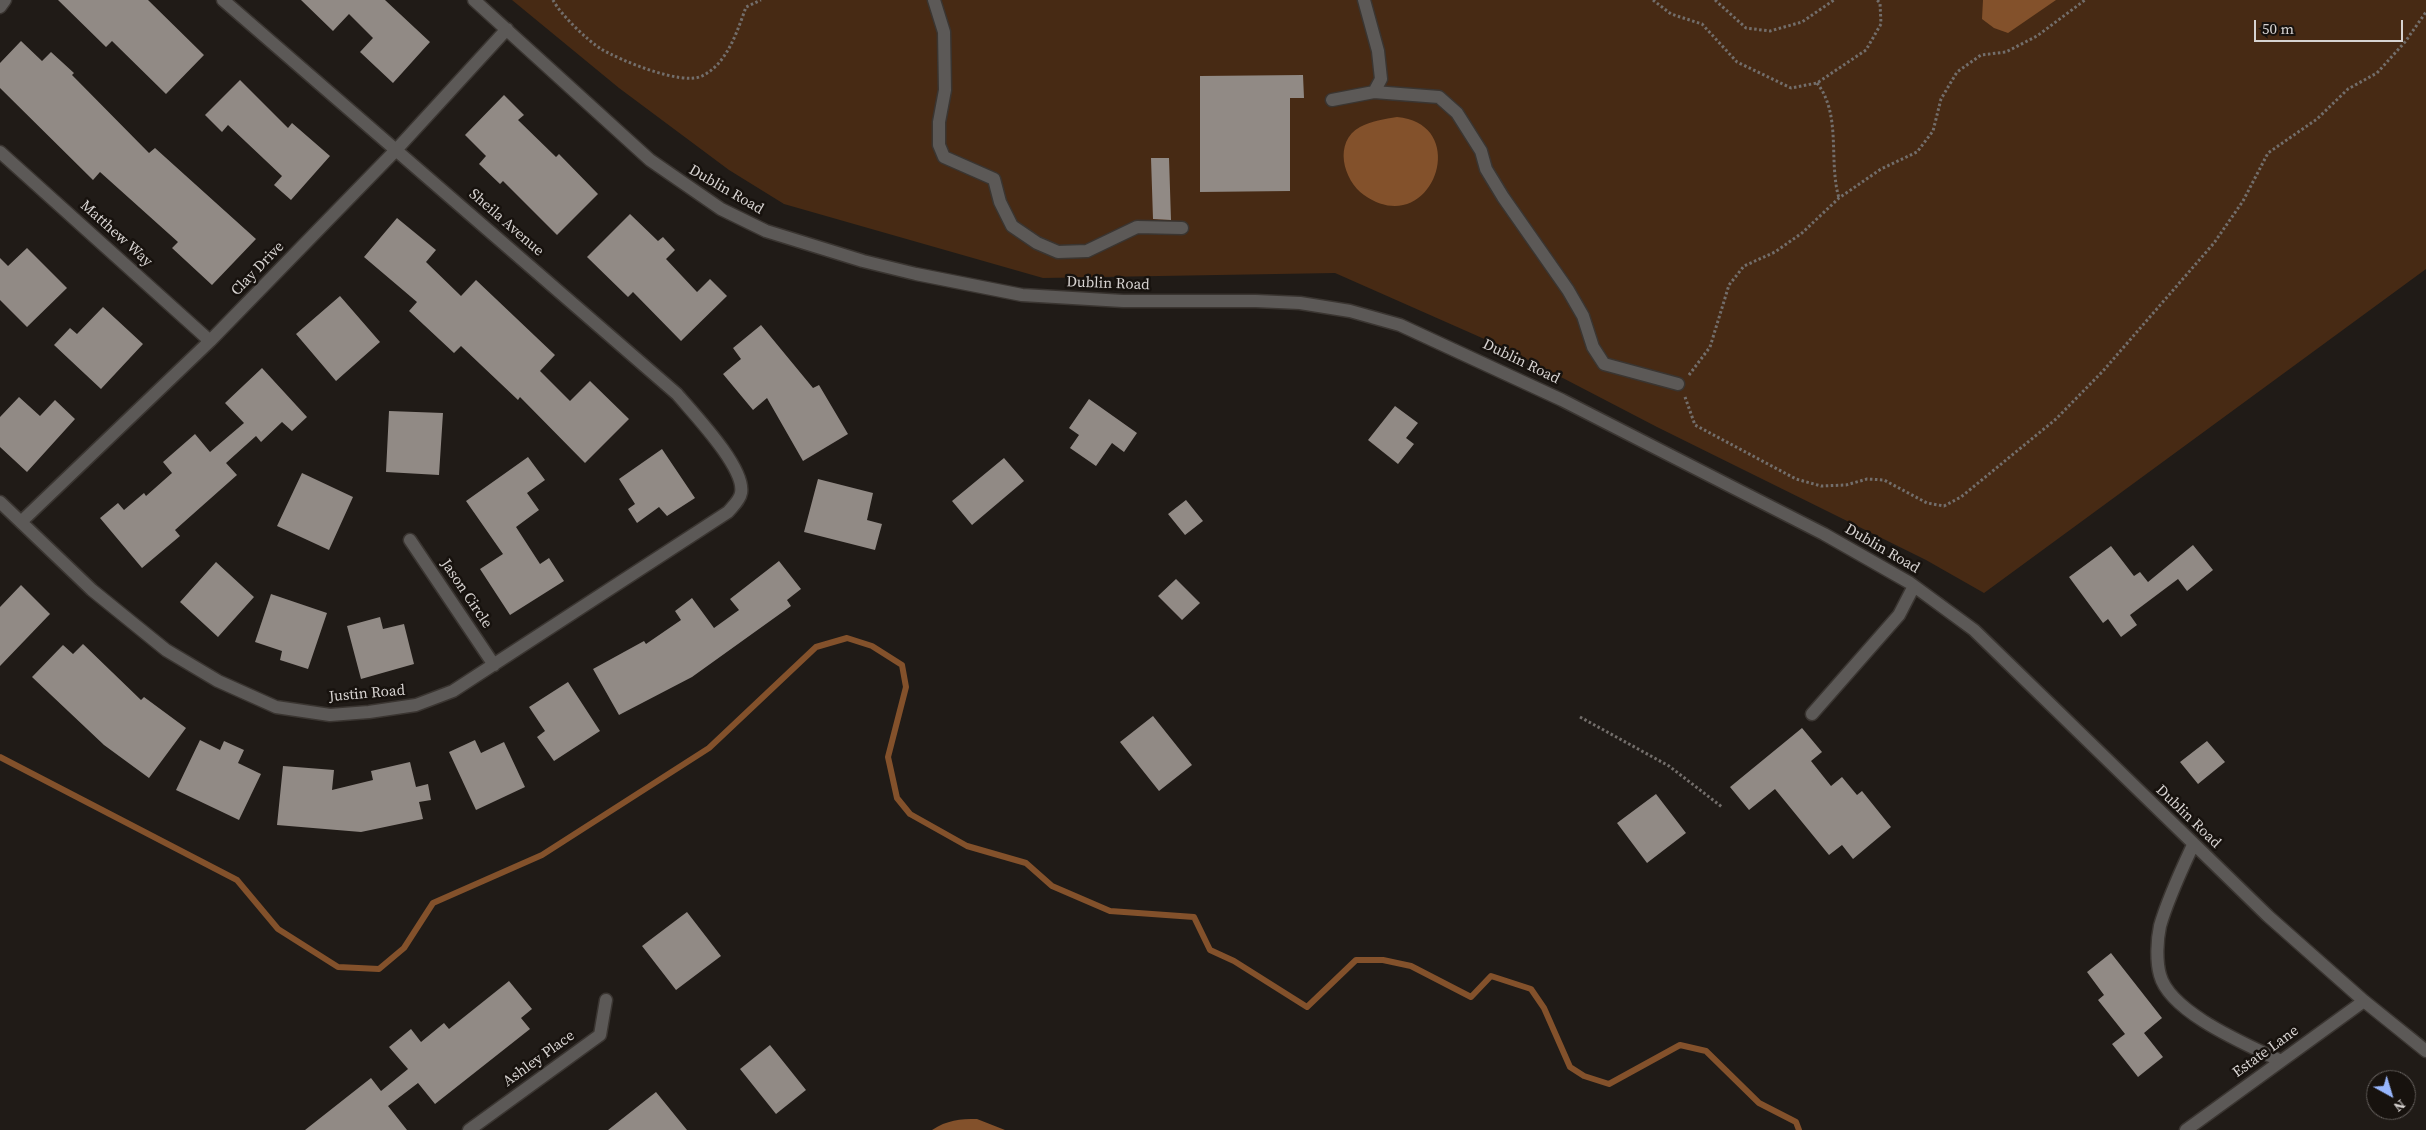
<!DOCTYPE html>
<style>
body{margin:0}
#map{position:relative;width:2426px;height:1130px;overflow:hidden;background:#201b17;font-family:"Source Serif 4",serif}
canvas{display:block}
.north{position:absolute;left:2366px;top:1070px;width:50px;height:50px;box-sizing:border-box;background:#17120e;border:1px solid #645f5c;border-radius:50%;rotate:141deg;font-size:14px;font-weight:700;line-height:20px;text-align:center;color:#d7d3d1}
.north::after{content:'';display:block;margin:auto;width:18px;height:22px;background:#97b6fd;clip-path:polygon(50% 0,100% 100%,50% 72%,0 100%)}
.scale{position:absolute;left:2254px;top:20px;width:149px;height:22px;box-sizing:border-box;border:2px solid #d7d3d1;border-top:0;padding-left:6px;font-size:15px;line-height:18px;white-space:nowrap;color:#d7d3d1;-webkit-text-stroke:4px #17120e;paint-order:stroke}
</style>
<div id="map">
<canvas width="2426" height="1130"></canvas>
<div class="north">N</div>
<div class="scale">50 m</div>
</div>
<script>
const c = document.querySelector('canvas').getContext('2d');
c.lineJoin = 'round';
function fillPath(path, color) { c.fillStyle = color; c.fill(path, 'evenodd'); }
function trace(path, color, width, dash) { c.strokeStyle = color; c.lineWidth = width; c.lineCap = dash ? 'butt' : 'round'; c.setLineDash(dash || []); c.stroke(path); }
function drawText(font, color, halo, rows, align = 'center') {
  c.font = font + ' "Source Serif 4",serif'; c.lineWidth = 5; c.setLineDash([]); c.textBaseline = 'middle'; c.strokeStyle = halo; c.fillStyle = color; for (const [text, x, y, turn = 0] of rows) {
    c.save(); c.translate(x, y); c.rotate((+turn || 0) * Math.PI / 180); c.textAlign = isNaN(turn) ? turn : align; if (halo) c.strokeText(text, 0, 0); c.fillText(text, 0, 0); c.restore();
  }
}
const green = new Path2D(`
 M512 0H2426V269L1984 593 1926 560 1657 427 1507 349 1335 273 1043 278 784 204 729 170 619 88Z`);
const water = new Path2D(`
 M1983 0H2056L2008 33 1994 28 1982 19Z
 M1397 117C1474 124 1431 242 1364 195 1343 180 1333 142 1360 127 1371 121 1385 119 1397 117Z
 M977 1119 1005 1130H932C947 1120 960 1119 977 1119Z`);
const stream = new Path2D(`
 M0 757 237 880 278 929 338 967 379 969 404 948 433 903 542 855 709 748 816 647 847 638 872 646 902 665 906 687 888 757 897 798 910 814 967 846 1026 863 1052 886 1110 911 1194 917 1210 950 1234 961 1307 1007 1356 960H1383L1411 966 1471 997 1491 976 1531 989 1544 1008 1570 1067 1584 1076 1609 1084 1680 1045 1706 1051 1759 1103 1796 1122 1799 1130`);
const building = new Path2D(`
 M58 0H148L204 55 166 94 112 41 106 47Z
 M301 0H385L430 42 393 83 360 52 373 38 349 14 333 31Z
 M21 41 42 61 51 52 74 73 72 75 149 153 155 148 256 239 212 285 172 248 178 242 100 172 93 180 0 88V63Z
 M1303 75 1304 98H1290V191L1200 192V76Z
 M240 80 288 128 292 123 330 156 291 200 274 185 282 176 228 125 222 132 205 115Z
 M504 95 524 115 518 120 556 157 559 154 598 194 557 235 503 181 500 184 479 164 486 156 465 135Z
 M1151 158H1169L1171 220 1153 219Z
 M630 214 658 241 663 237 675 250 666 259 697 292 710 279 727 296 681 341 633 292 628 297 587 257Z
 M397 218 436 250 426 262 461 296 476 280 555 355 540 371 570 401 590 381 629 419 585 463 520 397 518 400 461 346 454 353 409 311 417 302 364 257Z
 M27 248 67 288 27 327 0 300V258L8 266Z
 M340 296 380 342 336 381 296 334Z
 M103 307 143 344 101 389 54 345 70 328 77 334Z
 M761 325 813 388 819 385 848 434 803 461 767 398 753 410 723 374 741 359 733 348Z
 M262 368 307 417 292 431 282 422 261 442 256 436 226 463 237 475 175 530 180 536 142 568 100 518 118 503 124 510 144 493 146 496 172 473 163 462 195 434 210 452 244 423 225 403Z
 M19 397 40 416 55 400 75 419 27 472 0 447V417Z
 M1089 399 1137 433 1124 452 1112 443 1096 466 1070 448 1079 435 1069 428Z
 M1395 406 1418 423 1406 438 1414 444 1398 464 1368 440Z
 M389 411 443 413 439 475 386 472Z
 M662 449 695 498 667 516 659 507 637 523 628 509 635 504 619 479Z
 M528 457 545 480 527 493 539 510 516 527 540 564 549 558 564 581 510 615 480 569 503 554 466 501Z
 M1004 458 1024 481 972 525 952 501Z
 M302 473 353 497 329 550 277 526Z
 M818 479 873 493 867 520 882 524 875 550 804 532Z
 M1186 500 1203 521 1185 535 1168 514Z
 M2193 545 2213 570 2187 591 2178 579 2130 615 2137 625 2121 637 2108 619 2103 623 2069 577 2111 546 2134 576 2140 572 2148 582Z
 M779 561 801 589 787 600 791 606 692 677 619 715 593 669 644 641 646 644 681 620 675 611 692 598 714 628 739 610 730 599Z
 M216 562 254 597 218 637 180 602Z
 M1176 579 1200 603 1182 620 1158 596Z
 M21 585 50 614 0 666V607Z
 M271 594 327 613 308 669 280 660 282 651 255 642Z
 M380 617 383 629 404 624 414 664 361 679 347 626Z
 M83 644 141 700 144 697 186 728 149 778 104 745 32 677 63 645 73 654Z
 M568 682 600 731 554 761 537 737 545 731 529 707Z
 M1153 716 1192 765 1159 791 1120 742Z
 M1802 728 1822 752 1811 761 1831 786 1842 777 1857 795 1862 791 1891 827 1853 859 1842 845 1829 855 1775 789 1749 810 1730 787Z
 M200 740 220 750 224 741 244 750 238 763 261 774 239 820 176 790Z
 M475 740 481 753 504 742 525 787 476 810 449 752Z
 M2207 741 2225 762 2198 784 2180 762Z
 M410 762 416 787 428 784 431 800 419 802 423 819 361 832 277 825 283 766 334 770 332 790 373 780 371 771Z
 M1656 794 1686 833 1647 863 1617 823Z
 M687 912 721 956 676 990 642 946Z
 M2111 953 2162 1018 2144 1033 2163 1057 2138 1077 2112 1044 2125 1034 2098 1000 2104 995 2087 972Z
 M509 981 532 1009 521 1018 530 1029 435 1104 418 1083 388 1106 407 1130H305L371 1078 381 1091 408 1069 389 1047 411 1029 421 1042 444 1023 449 1029Z
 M770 1045 806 1090 776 1114 740 1069Z
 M656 1092 687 1130H608Z`);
const path = new Path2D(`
 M553 0C560 14 587 40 601 49 620 60 681 86 702 76 727 64 737 32 746 7L761 0
 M1653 0 1671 14 1702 24 1737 62 1791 88 1817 83 1866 50 1881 24 1880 3 1877 0
 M1715 0 1746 28 1770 31 1802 22 1834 0
 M1817 83C1842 115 1828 161 1839 198
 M1689 375 1710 347 1729 285 1744 266 1775 252 1802 233 1839 198 1881 169 1917 152 1933 131 1941 99 1957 72 1981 55 2006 52 2037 36 2085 0
 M1685 397 1695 425 1796 479 1821 486 1846 485 1867 479 1884 480 1927 503 1944 506 1961 497 2056 419 2103 371 2214 243 2243 201 2268 153 2317 119 2348 89 2377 73 2405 42 2426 12
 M1580 717 1669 766 1722 807`);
const minor = new Path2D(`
 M474 0 650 160 721 209 766 231 863 261 916 274 1022 295 1123 301H1256L1300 303 1350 311 1400 325 1562 400 1824 534 1910 583 1974 630 2268 916 2364 1001 2426 1051
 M934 0 944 32 945 90 939 122V145L944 157 994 179 1000 202 1012 226 1037 243 1058 252 1087 251 1137 227 1182 228
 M0 7 5 0
 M1374 92 1439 97 1457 113 1481 151 1486 169 1503 197 1568 290 1583 316 1593 347 1604 364 1678 384
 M1332 100 1374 92 1381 79 1378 51 1364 0
 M0 152 210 341
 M0 502 92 590 166 650 218 681 276 707 330 715 369 712 416 705 453 691 728 512C733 506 740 500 741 493 746 468 693 413 677 394L223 0
 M22 521 210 341 396 150 507 29
 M410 540 494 665
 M1812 714 1899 615 1914 586
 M2193 845C2181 871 2168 898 2160 926 2157 940 2156 961 2160 975 2170 1013 2248 1045 2281 1061
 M469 1130 600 1035 606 1000
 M2186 1130 2364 1001`);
const streetNames = [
 ["Dublin Road",726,190,30],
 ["Sheila Avenue",506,223,41],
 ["Matthew Way",116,234,42],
 ["Clay Drive",258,269,-46],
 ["Dublin Road",1108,284,2],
 ["Dublin Road",1521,362,26],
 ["Dublin Road",1882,549,30],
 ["Jason Circle",466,594,56],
 ["Justin Road",367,694,-5],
 ["Dublin Road",2188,817,44],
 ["Estate Lane",2266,1052,-36],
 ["Ashley Place",539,1059,-36]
];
fillPath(green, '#472a14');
fillPath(water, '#83512b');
trace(stream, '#83512b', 6);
fillPath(building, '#918a85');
trace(minor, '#3a3531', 15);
trace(path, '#736e6b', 3, [2.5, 2.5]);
trace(minor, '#5c5957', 12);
drawText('15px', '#d7d3d1', '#17120e', streetNames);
</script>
